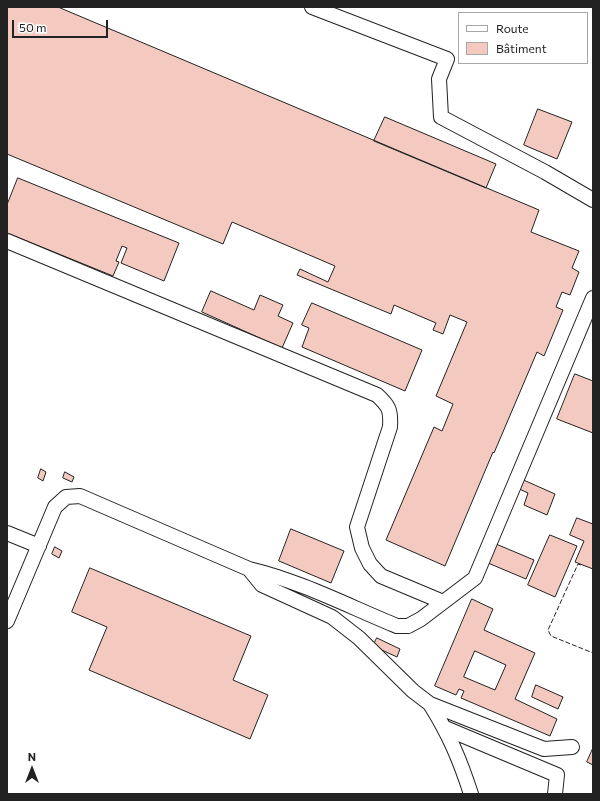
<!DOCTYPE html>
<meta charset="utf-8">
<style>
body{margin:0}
#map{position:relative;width:600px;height:801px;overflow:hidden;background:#fff;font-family:Commissioner,sans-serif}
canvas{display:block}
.frame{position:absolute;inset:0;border:8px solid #222;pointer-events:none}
.legend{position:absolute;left:458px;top:12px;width:130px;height:52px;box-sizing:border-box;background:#fff;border:1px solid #a7a7a7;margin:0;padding:5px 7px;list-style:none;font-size:12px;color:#222}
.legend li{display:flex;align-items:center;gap:8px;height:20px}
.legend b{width:20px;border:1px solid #a7a7a7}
.north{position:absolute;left:12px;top:749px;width:40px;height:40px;-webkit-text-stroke:3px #fff;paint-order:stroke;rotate:0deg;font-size:11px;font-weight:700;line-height:16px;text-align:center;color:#222}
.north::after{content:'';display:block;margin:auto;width:14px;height:18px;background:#222;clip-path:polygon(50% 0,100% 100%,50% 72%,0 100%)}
.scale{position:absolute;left:12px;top:20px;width:96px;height:18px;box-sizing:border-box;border:2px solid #222;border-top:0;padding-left:5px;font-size:12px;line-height:14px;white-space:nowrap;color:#222;-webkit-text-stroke:3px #fff;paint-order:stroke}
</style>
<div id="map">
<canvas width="600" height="801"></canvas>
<div class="frame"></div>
<ul class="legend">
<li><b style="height:5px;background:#fff"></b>Route</li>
<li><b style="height:11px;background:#f3c9c0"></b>Bâtiment</li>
</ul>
<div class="north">N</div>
<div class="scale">50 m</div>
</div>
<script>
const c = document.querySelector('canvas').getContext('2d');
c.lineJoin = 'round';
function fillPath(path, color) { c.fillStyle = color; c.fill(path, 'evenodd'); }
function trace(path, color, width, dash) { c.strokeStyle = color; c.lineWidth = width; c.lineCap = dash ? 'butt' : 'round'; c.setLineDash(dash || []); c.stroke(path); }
const building = new Path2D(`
 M7 7H58L539 210 531 232 579 251 572 268 579 272 570 295 562 292 556 307 563 310 544 356 537 352 494 453 493 452 445 566 386 540 434 427 442 431 453 404 436 396 467 322 450 315 443 334 433 330 436 323 394 305 391 314 297 275 300 269 328 282 335 266 232 222 223 244 7 154Z
 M538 109 572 122 557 159 524 145Z
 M385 117 496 164 486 188 374 141Z
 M18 178 179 243 164 281 121 263 127 248 122 246 116 261 119 262 113 276 7 233V205Z
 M211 291 254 310 260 295 283 305 278 316 293 323 282 348 202 312Z
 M312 303 422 350 405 391 302 347 309 328 302 325Z
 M575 374 593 381V433L557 419Z
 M41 469 46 472 43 481 38 478Z
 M65 472 74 477 72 482 63 478Z
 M519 478 555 494 547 515 524 505 528 493 515 487Z
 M577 518 593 524V569L575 562 584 541 570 535Z
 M291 529 344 551 331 583 279 561Z
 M550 535 577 546 555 597 528 585Z
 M496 544 534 560 526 579 488 563Z
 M55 547 62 551 59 558 52 554Z
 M90 568 251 636 233 680 268 695 250 739 89 670 107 627 72 612Z
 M472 599 493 609 484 630 535 653 515 699 557 719 550 736 461 698 464 691 459 689 456 695 435 686ZM475 651 506 665 495 690 464 677Z
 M377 638 400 649 397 657 373 646Z
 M536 685 563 697 558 709 532 697Z
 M593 748V765L587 762Z`);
const minor = new Path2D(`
 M312 7 447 59 439 79 441 117 545 172 593 200
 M7 241 377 395C389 406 391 410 390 427L357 527 362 548 370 564 381 576 443 602
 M7 533 39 546
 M249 569C300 581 348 606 397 626H408L421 619 475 578 593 298
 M7 621 55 507 66 497 80 496 249 569 262 585 332 617 359 638 413 691 430 704 544 749 572 747
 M430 704C449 734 460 760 471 794
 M445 728 557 775 555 794`);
const fence = new Path2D(`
 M581 565 578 564 548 630 551 636 593 653`);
fillPath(building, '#f3c9c0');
trace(building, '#222', 1);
trace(minor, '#222', 16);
trace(minor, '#fff', 14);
trace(fence, '#222', 1, [5, 2]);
</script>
